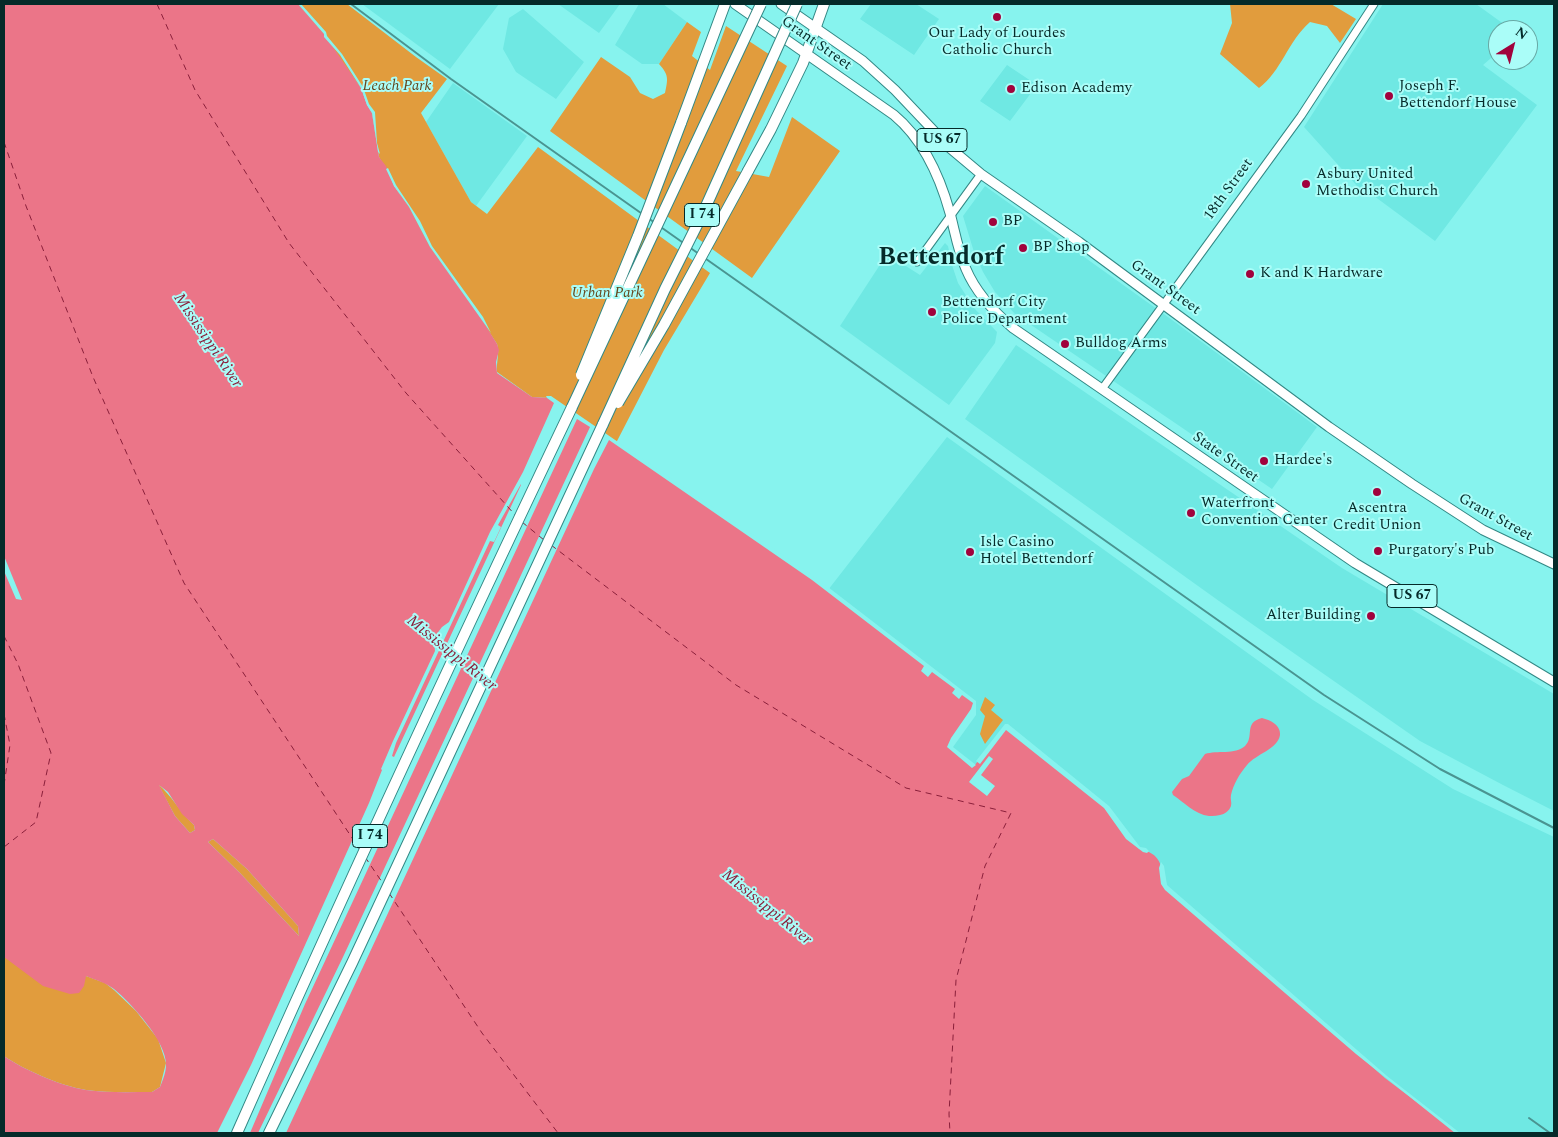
<!DOCTYPE html>
<style>
body{margin:0}
#map{position:relative;width:1558px;height:1137px;overflow:hidden;background:#87f3ee;font-family:Spectral,serif}
canvas{display:block}
.frame{position:absolute;inset:0;border:5px solid #052a29;pointer-events:none}
.north{position:absolute;left:1488px;top:20px;width:50px;height:50px;box-sizing:border-box;background:#aafdf8;border:1px solid #68a9a5;border-radius:50%;rotate:36deg;font-size:14px;font-weight:700;line-height:20px;text-align:center;color:#052a29}
.north::after{content:'';display:block;margin:auto;width:18px;height:22px;background:#a1023c;clip-path:polygon(50% 0,100% 100%,50% 72%,0 100%)}
</style>
<div id="map">
<canvas width="1558" height="1137"></canvas>
<div class="frame"></div>
<div class="north">N</div>
</div>
<script>
const c = document.querySelector('canvas').getContext('2d');
c.lineJoin = 'round';
function fillPath(path, color) { c.fillStyle = color; c.fill(path, 'evenodd'); }
function trace(path, color, width, dash) { c.strokeStyle = color; c.lineWidth = width; c.lineCap = dash ? 'butt' : 'round'; c.setLineDash(dash || []); c.stroke(path); }
function drawText(font, color, halo, rows, align = 'center') {
  c.font = font + ' Spectral,serif'; c.lineWidth = 4; c.setLineDash([]); c.textBaseline = 'middle'; c.strokeStyle = halo; c.fillStyle = color; for (const [text, x, y, turn = 0] of rows) {
    c.save(); c.translate(x, y); c.rotate((+turn || 0) * Math.PI / 180); c.textAlign = isNaN(turn) ? turn : align; if (halo) c.strokeText(text, 0, 0); c.fillText(text, 0, 0); c.restore();
  }
}
const built = new Path2D(`
 M362 4H499L450 69Z
 M558 4H620L599 33Z
 M639 4H663L687 22 659 64H642L615 45Z
 M871 4H916L939 19 914 55 860 19Z
 M1383 4H1476L1512 30H1498V52L1483 65 1537 105 1435 241 1374 196 1367 197 1304 127Z
 M523 9 584 62 556 99 516 72 503 49 509 18Z
 M1007 65 1037 85 1010 121 980 101Z
 M453 83 527 136 476 206 471 202 426 122Z
 M985 186 1168 317 1317 427 1272 489 1015 314 995 292 983 272 974 252 963 216Z
 M945 243 948 246 952 265 958 283 974 308 997 332 995 343 949 405 840 326 887 254 920 275Z
 M1016 345 1342 568 1554 694V811L1503 785 1420 741 1219 601 965 419Z
 M947 437 1313 700 1453 789 1554 837V1133H1458L1385 1078 1173 894 1107 808 1003 730 975 767 950 747 828 590Z`);
const green = new Path2D(`
 M298 4H347L416 57 447 79 421 113 471 202 487 214 538 147 710 273 664 350 616 443 550 398 532 397 497 372C496 363 500 353 497 344L473 307 477 335 379 157 372 113 361 88Z
 M1230 4H1331L1356 19 1340 43 1327 26 1310 22C1288 41 1281 72 1259 88L1220 54 1232 23Z
 M687 22 701 32 692 56 710 70 726 26 787 66 736 171 769 177 792 117 840 151 752 278 550 131 601 57 630 77 640 93 653 99 665 93C668 79 669 75 659 64Z
 M985 697 995 705 991 710 1003 720 985 744 980 734 985 716 980 710Z
 M158 784C172 796 180 812 194 825L195 830 190 833 175 816Z
 M213 839 247 869 298 926 299 936 240 873 208 842Z
 M4 918 86 976 105 983 114 990 136 1011 158 1039 166 1063 160 1087 152 1092C130 1092 107 1093 86 1090 61 1086 24 1070 4 1056Z`);
const water = new Path2D(`
 M4 4H298L324 34 361 88 367 105 372 113 379 157 386 166 394 186 409 207 430 247 481 318 497 344 499 350 496 362 497 373 532 397 550 398 813 579 974 702V714L950 747 974 766 1007 726 1107 808 1139 849C1161 853 1162 866 1165 886L1385 1078 1458 1133H4V1056C24 1070 61 1086 86 1090 107 1093 130 1092 152 1092L160 1087C163 1080 166 1072 166 1065 167 1042 131 1003 114 989 106 983 96 980 86 976L84 986 79 993 70 994 43 986 4 957V571L16 599 22 600 4 556ZM159 785 168 792 182 814 194 825 195 830 190 833 175 816ZM213 839 247 869 298 926 299 936 240 873 208 842Z
 M1262 718C1270 720 1281 725 1280 735 1278 749 1256 754 1247 765 1240 773 1233 785 1231 795 1230 799 1232 802 1231 806 1229 811 1225 814 1220 815 1200 820 1189 806 1173 795L1172 792 1182 779 1189 776 1205 754C1217 750 1235 755 1245 746 1255 736 1243 723 1262 718Z`);
const pier = new Path2D(`
 M298 4H301L326 32 327 36 342 54 363 87 369 104 375 112 377 143 380 154 378 152 372 113 367 105 361 88 340 55 324 37V34Z
 M388 168 396 185 420 221 432 246 483 317 491 333 430 247 409 207 394 186 386 169Z
 M546 396H551L815 577 976 701V715L953 747 976 765 972 768 947 747 951 738 971 709 973 703 962 695 959 699 952 693 955 689 932 672 928 677 921 671 924 666 812 580 609 440 594 469 286 1133H258L343 957 590 427 577 419 353 901 305 1004 250 1133H217L251 1065 369 803 382 770 381 769 393 741 435 651 434 641 436 635 442 627 449 622 490 532 523 472 554 403 547 398ZM521 484V485L394 757 392 756 396 743 490 541 494 542 501 527 498 525Z
 M1005 724H1008L1109 806 1140 847 1146 848 1149 851 1147 853 1143 852 1126 839 1104 808 1006 730 980 764 976 761Z
 M989 756 993 759 981 775 995 786 987 796 969 782Z
 M1161 862 1164 866 1167 885 1175 892 1387 1076 1460 1133H1455L1356 1054 1165 890 1161 884 1159 868Z`);
const ferry = new Path2D(`
 M157 4 195 90 289 243 406 393 516 516
 M4 142 26 206 93 377 184 583 360 850
 M522 522 544 540
 M551 545 736 685 906 788 1011 813 985 866 956 980 949 1114 950 1133
 M4 636 18 664 51 753 36 822 4 847
 M4 714 10 745 4 785
 M365 857 384 885
 M389 893 482 1033 558 1133`);
const minor = new Path2D(`
 M917 262 981 174
 M1102 389 1301 116 1374 4`);
const major = new Path2D(`
 M735 4 894 115C924 140 940 177 950 213 955 232 958 251 966 269 976 293 993 311 1013 328L1355 563 1554 682
 M781 4 863 61 895 90 950 148 981 174 1079 242 1329 427 1412 484 1483 530 1554 564`);
const highway = new Path2D(`
 M681 123 725 4
 M748 171 771 129 803 63 824 4
 M237 1133C345 889 457 648 572 407
 M269 1133 352 963 603 424`);
const rail = new Path2D(`
 M351 4 451 79 1324 695 1440 769 1554 828
 M1529 1118 1550 1133`);
const highwayBridge = new Path2D(`
 M581 375 638 236 681 123
 M618 403 664 325 748 171
 M572 407 761 4
 M603 424 665 289 702 215 797 4`);
const markers = [
 [997,17,5,"#a1023c"],
 [1011,89,5,"#a1023c"],
 [1389,96,5,"#a1023c"],
 [1306,184,5,"#a1023c"],
 [993,222,5,"#a1023c"],
 [1023,248,5,"#a1023c"],
 [1250,274,5,"#a1023c"],
 [932,312,5,"#a1023c"],
 [1065,344,5,"#a1023c"],
 [1264,461,5,"#a1023c"],
 [1377,492,5,"#a1023c"],
 [1191,513,5,"#a1023c"],
 [1378,551,5,"#a1023c"],
 [970,552,5,"#a1023c"],
 [1371,616,5,"#a1023c"]
];
const shields = [
 [942,140,50],
 [702,215,35],
 [1412,596,50],
 [370,836,35]
];
const shieldNames = [
 ["US 67",942,140],
 ["I 74",702,215],
 ["US 67",1412,596],
 ["I 74",370,836]
];
const poiNames = [
 ["Our Lady of Lourdes",997,34,"center"],
 ["Catholic Church",997,51,"center"],
 ["Joseph F.",1399,87],
 ["Bettendorf House",1399,104],
 ["Edison Academy",1021,89],
 ["Asbury United",1316,175],
 ["Methodist Church",1316,192],
 ["BP",1003,222],
 ["BP Shop",1033,248],
 ["K and K Hardware",1260,274],
 ["Bettendorf City",942,303],
 ["Police Department",942,320],
 ["Bulldog Arms",1075,344],
 ["Hardee's",1274,461],
 ["Waterfront",1201,504],
 ["Convention Center",1201,521],
 ["Ascentra",1377,509,"center"],
 ["Credit Union",1377,526,"center"],
 ["Isle Casino",980,543],
 ["Hotel Bettendorf",980,560],
 ["Purgatory's Pub",1388,551],
 ["Alter Building",1361,616,"right"]
];
const streetNames = [
 ["Grant Street",816,44,35],
 ["18th Street",1229,190,-54],
 ["Grant Street",1165,288,36],
 ["State Street",1225,458,35],
 ["Grant Street",1495,518,29]
];
const parkNames = [
 ["Leach Park",397,87],
 ["Urban Park",607,294]
];
const waterNames = [
 ["Mississippi River",207,341,56],
 ["Mississippi River",451,654,39],
 ["Mississippi River",766,908,39]
];
const townNames = [
 ["Bettendorf",941,259]
];
fillPath(built, '#6fe8e3');
fillPath(green, '#e19c3d');
fillPath(water, '#eb7588');
fillPath(pier, '#87f3ee');
trace(ferry, '#8a1f3a', 1, [6, 5]);
trace(minor, '#338885', 9);
trace(major, '#338885', 11);
trace(highway, '#338885', 12);
trace(minor, '#fff', 7);
trace(major, '#fff', 9);
trace(highway, '#fff', 10);
trace(rail, '#4a9491', 2);
trace(highwayBridge, '#338885', 12, []);
trace(highwayBridge, '#fff', 10);
for (const [x, y, r, color] of markers) { const dot = new Path2D(); dot.arc(x, y, r, 0, 2 * Math.PI); c.fillStyle = color; c.fill(dot); trace(dot, '#aafdf8', 2); }
for (const [x, y, w] of shields) { const box = new Path2D(); box.roundRect(x - w / 2, y - 11.5, w, 23, 4); c.fillStyle = '#aafdf8'; c.fill(box); trace(box, '#052a29', 1); }
drawText('bold 14px', '#052a29', null, shieldNames);
drawText('15px', '#052a29', '#aafdf8', poiNames, 'left');
drawText('15px', '#052a29', '#aafdf8', streetNames);
drawText('italic 15px', '#65461c', '#aafdf8', parkNames);
drawText('italic 16px', '#8a1f3a', '#aafdf8', waterNames);
drawText('bold 25px', '#052a29', '#aafdf8', townNames);
</script>
